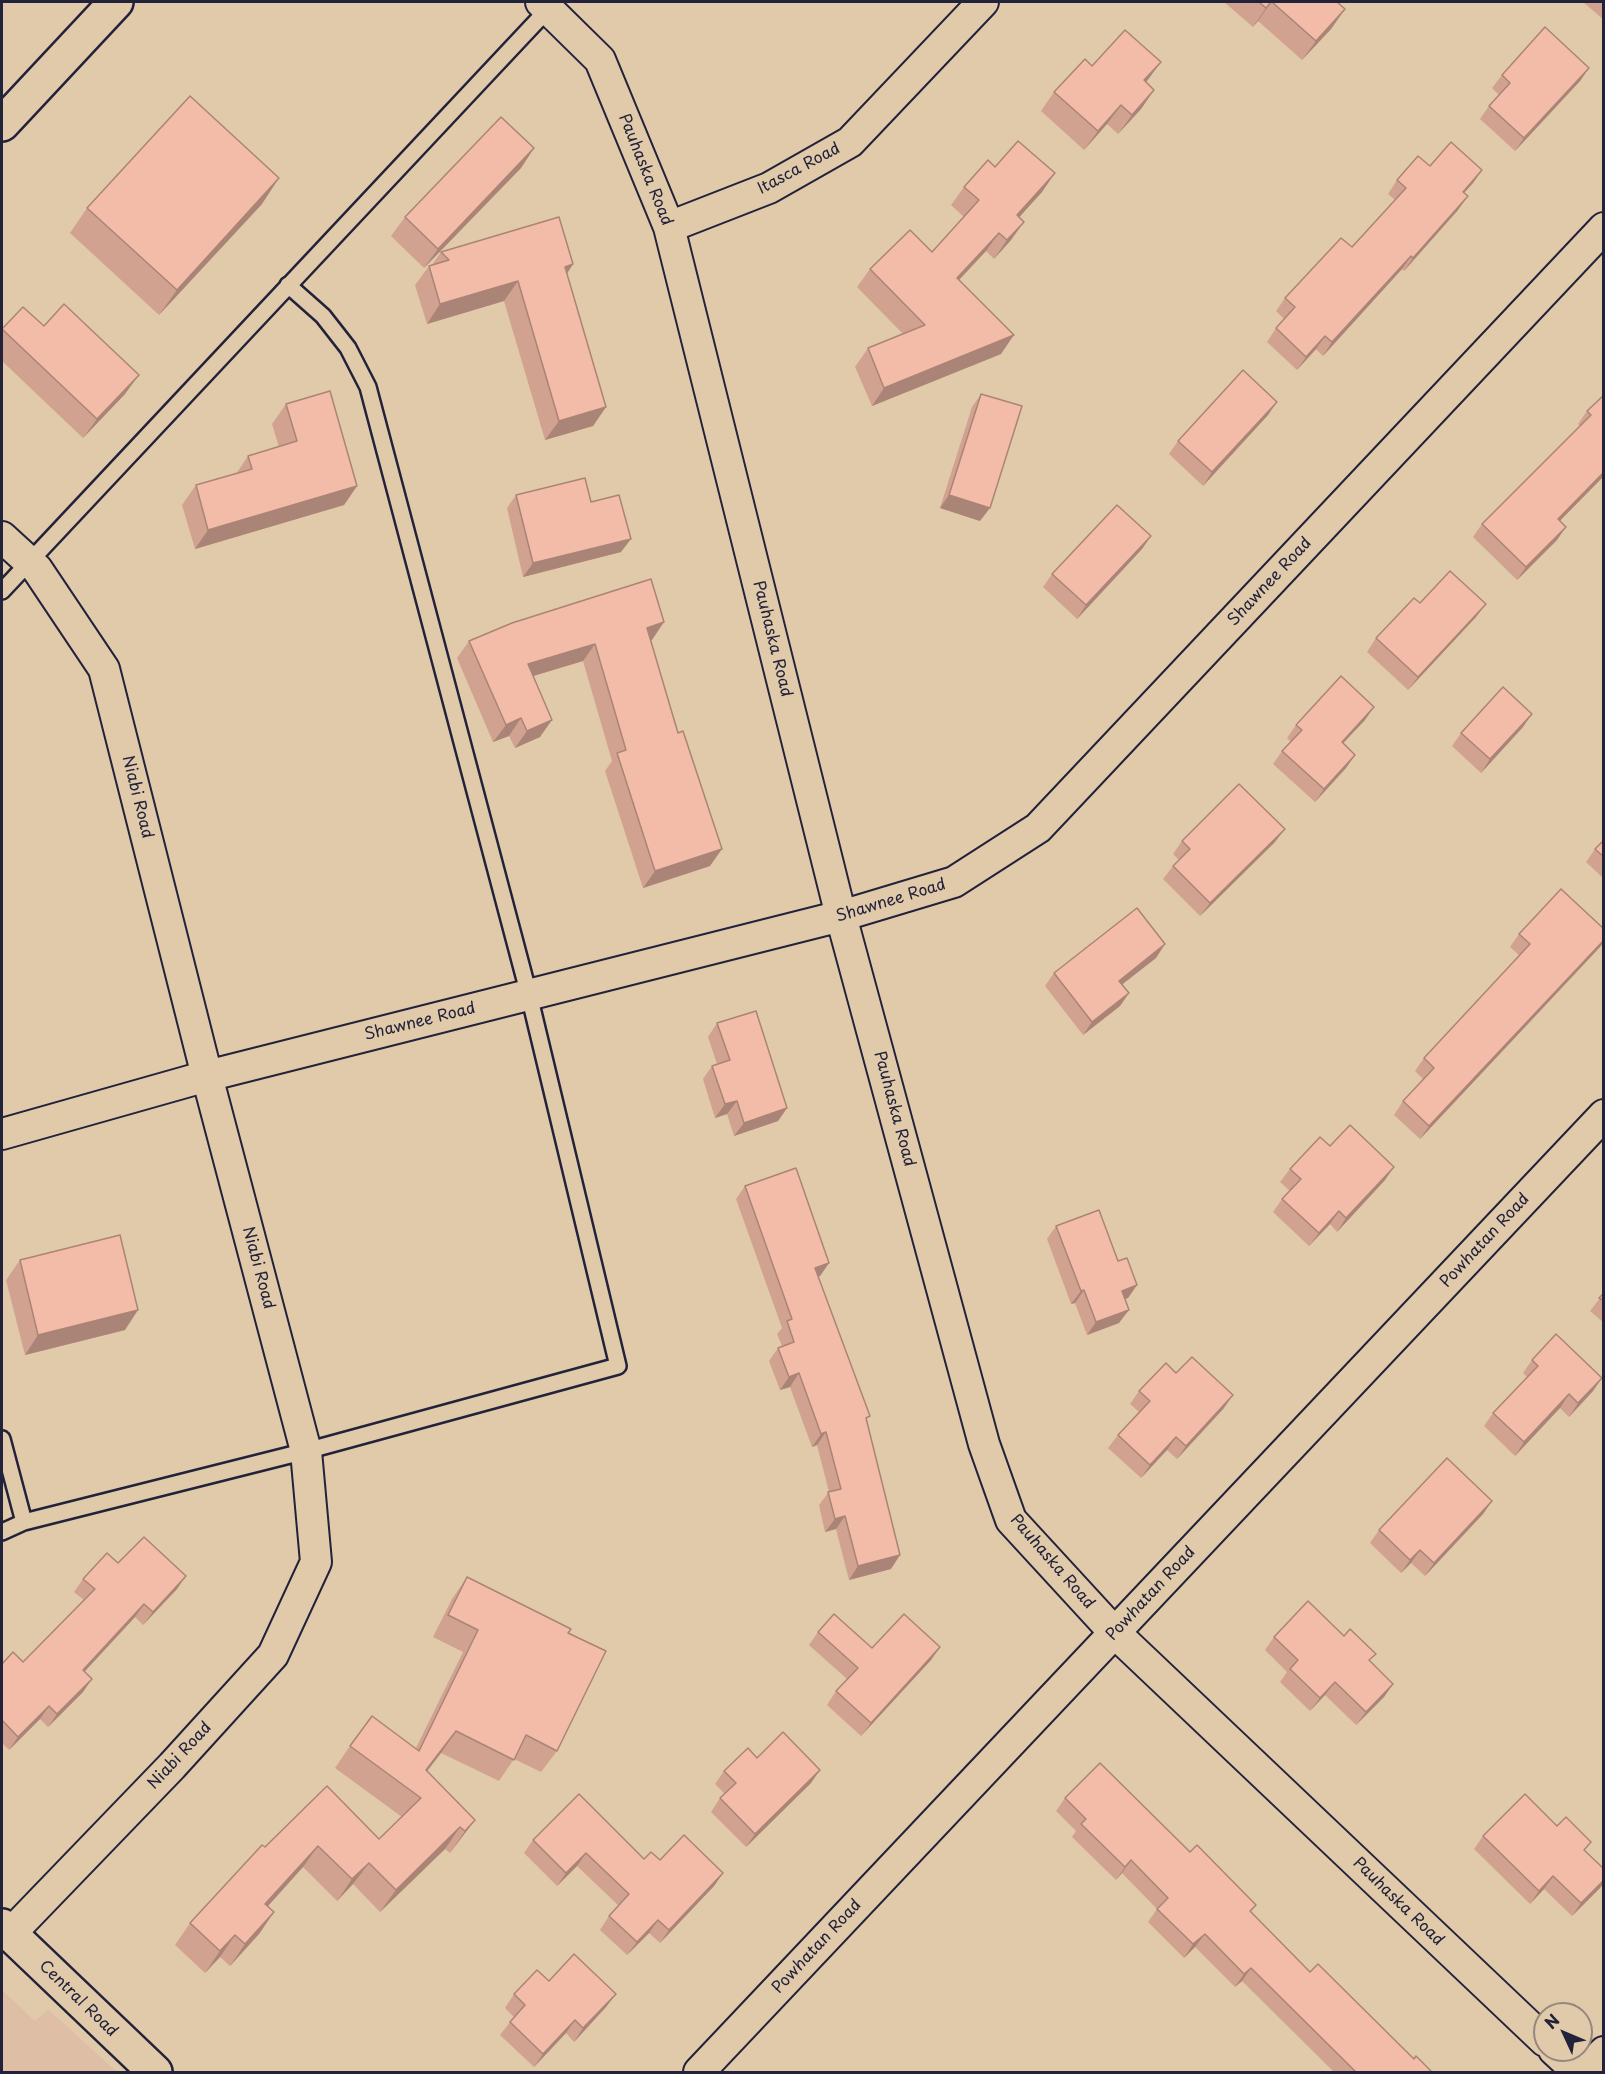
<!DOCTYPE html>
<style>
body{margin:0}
#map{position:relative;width:1605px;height:2074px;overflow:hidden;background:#e1caaa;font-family:"Playpen Sans",sans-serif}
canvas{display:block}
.frame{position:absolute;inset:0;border:3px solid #22223b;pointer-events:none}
.north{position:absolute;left:1533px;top:2002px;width:60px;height:60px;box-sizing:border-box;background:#e1caaa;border:2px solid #95877e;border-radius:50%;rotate:314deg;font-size:16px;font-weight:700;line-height:24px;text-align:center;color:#22223b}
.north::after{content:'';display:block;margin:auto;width:21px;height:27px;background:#22223b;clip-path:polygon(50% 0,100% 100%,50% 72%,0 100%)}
</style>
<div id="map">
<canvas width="1605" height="2074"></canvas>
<div class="frame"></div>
<div class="north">N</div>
</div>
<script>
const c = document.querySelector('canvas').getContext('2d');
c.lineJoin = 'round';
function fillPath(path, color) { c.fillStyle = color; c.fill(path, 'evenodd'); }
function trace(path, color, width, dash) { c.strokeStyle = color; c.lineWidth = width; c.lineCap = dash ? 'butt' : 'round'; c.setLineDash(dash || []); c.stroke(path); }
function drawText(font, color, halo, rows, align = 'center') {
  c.font = font + ' "Playpen Sans",sans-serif'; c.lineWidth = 6; c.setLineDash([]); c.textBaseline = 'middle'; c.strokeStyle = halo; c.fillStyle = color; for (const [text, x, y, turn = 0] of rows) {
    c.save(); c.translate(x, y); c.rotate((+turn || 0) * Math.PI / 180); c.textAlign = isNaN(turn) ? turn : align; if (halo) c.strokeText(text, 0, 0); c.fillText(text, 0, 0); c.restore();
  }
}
const built = new Path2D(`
 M2 1990 35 2021 48 2009 117 2072H2Z`);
const service = new Path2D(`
 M2 591 551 6
 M2 1439 24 1522
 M2 1532 24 1522 306 1451 618 1366 529 995 368 387 348 348 323 316 288 285`);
const minor = new Path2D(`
 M541 2 600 60 669 227 841 916 984 1444 1011 1520 1114 1632 1545 2041
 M669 227 769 188 850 142 983 2
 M2 537 37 569 104 669 207 1076 306 1451 316 1562 273 1655 172 1766 10 1934
 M2 1134 207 1076 841 916 954 882 1038 828 1604 228
 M1554 2050 1578 2072
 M699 2072 1604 1115
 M1584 2072 1604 2052`);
const tertiary = new Path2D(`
 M2 124 116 2`);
const secondary = new Path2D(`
 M2 1926 155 2072`);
const wall = new Path2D(`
 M1224 2H1337L1345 9 1331 29 1302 60 1258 21 1253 27Z
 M1583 2H1604V20Z
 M1092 66 1146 83 1154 90 1141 109 1118 134 1107 124 1084 150 1041 111 1054 92Z
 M1589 68 1580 81 1515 151 1480 119 1489 106 1499 95 1492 88 1502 75Z
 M534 148 521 168 424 268 391 236 405 217Z
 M1430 166 1482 170 1473 183 1464 193 1458 210 1404 271 1402 269 1323 356 1316 349 1297 370 1267 342 1276 328 1284 319 1276 311 1285 298 1352 247 1395 200 1388 194 1397 180Z
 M995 167 1042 192 1019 217 1011 240 994 259 986 251 959 280 1001 354 872 406 855 367 868 348 903 334 857 287 870 269 932 252 964 217 951 205 964 187Z
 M262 204 159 315 70 233 87 208Z
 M441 252 573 264 567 274 606 407 593 426 545 440 504 301 427 324 415 285 429 266 432 265Z
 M44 326 125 394 83 438 2 361V329Z
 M981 394 980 521 940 508 972 407Z
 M1604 395 1560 521 1557 540 1517 580 1473 537 1482 524 1580 426 1578 424 1587 411Z
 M286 404 357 486 344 505 195 549 182 505 196 485 236 474 248 456 279 447 272 424Z
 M1268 415 1203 486 1169 454 1178 441Z
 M516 495 621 552 523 577 507 508Z
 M1151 536 1142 549 1077 619 1043 587 1052 574Z
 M1420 603 1476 617 1408 690 1367 652 1376 638Z
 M664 622 651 640 710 866 643 888 605 771 612 761 583 661 534 676 540 737 515 748 509 736 493 742 457 658 469 641Z
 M1365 720 1343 743 1355 755 1346 768 1315 802 1273 764 1282 751 1291 742 1287 738 1296 725Z
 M1523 727 1481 773 1452 746 1461 733Z
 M1604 840V879L1586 862 1595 849Z
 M1182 841 1275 842 1200 916 1163 879 1173 866 1179 860 1173 854Z
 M1604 929V942L1600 947 1420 1139 1394 1115 1403 1101 1423 1079 1415 1071 1424 1058 1520 956 1510 947 1519 934Z
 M1165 944 1156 958 1122 984 1129 993 1120 1006 1083 1035 1045 986 1054 973Z
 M717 1023 787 1108 778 1121 734 1136 727 1114 715 1118 703 1079 712 1066 717 1064 708 1037Z
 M1330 1146 1385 1180 1337 1232 1330 1224 1309 1246 1273 1212 1282 1199 1290 1191 1280 1182 1290 1169Z
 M745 1186 829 1263 820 1276 818 1277 867 1420 891 1569 849 1580 836 1529 825 1532 819 1505 829 1492 817 1445 812 1447 790 1387 780 1390 769 1361 778 1348 782 1346 777 1334 782 1328 736 1199Z
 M1056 1226 1137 1285 1128 1298 1125 1299 1119 1323 1087 1335 1075 1303 1071 1304 1047 1239Z
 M20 1260 125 1330 25 1355 6 1280Z
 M1604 1293V1323L1590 1311Z
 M1532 1360 1593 1391 1569 1417 1560 1408 1515 1456 1484 1426 1493 1413 1527 1377 1523 1373Z
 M1176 1373 1224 1408 1177 1459 1167 1450 1141 1478 1108 1448 1118 1435 1139 1412 1130 1404 1139 1391Z
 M1492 1501 1483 1514 1425 1576 1411 1563 1401 1573 1370 1543 1379 1530Z
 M118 1563 177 1589 143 1625 135 1617 85 1671 83 1692 48 1727 40 1719 9 1750 2 1743V1664L23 1662 84 1600 74 1592 83 1579Z
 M467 1577 568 1633 557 1751 541 1772 514 1759 499 1781 441 1753 427 1771 475 1820 459 1841 450 1853 445 1849 380 1912 353 1884 337 1901 303 1867 268 1906 274 1912 259 1934 230 1966 220 1957 205 1973 175 1945 190 1923 265 1847 379 1839 402 1817 335 1768 350 1746 416 1748 463 1652 433 1637 452 1599Z
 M818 1632 872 1648 940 1647 931 1660 861 1736 827 1705 836 1691 847 1679 809 1645Z
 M1274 1637 1370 1661 1393 1684 1384 1697 1356 1725 1325 1695 1310 1711 1280 1682 1287 1672 1265 1650Z
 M724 1771 811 1783 746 1847 711 1812 720 1798 725 1794 715 1784Z
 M1065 1798 1190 1852 1256 1905 1251 1912 1310 1972 1414 2059 1433 2073H1335L1242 1981 1235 1987 1195 1947 1184 1958 1148 1922 1157 1909 1122 1873 1116 1880 1072 1837 1076 1831 1056 1811Z
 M1557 1826 1585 1851 1600 1888 1572 1916 1544 1889 1530 1904 1474 1849 1483 1836Z
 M533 1840 644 1859 723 1873 714 1886 660 1943 649 1933 627 1955 600 1930 609 1916 619 1906 577 1866 557 1886 524 1853Z
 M549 1981 616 1994 606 2007 574 2042 566 2033 534 2067 500 2035 514 2017 505 2008 514 1994Z`);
const shadedWall = new Path2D(`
 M1271 2 1258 21 1253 27 1266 8Z
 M1345 9 1331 29 1302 60 1316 41Z
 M1161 62 1147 81 1130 100 1144 80Z
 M1589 68 1580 81 1515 151 1524 138Z
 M1154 90 1141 109 1118 134 1132 115Z
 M1121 105 1107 124 1084 150 1098 131Z
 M534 148 521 168 424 268 438 249Z
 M1482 170 1473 183 1453 205 1463 192Z
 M1055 173 1042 192 1004 234 1017 215Z
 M279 178 262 204 159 315 177 290Z
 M1468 196 1458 210 1404 271 1413 258Z
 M1024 222 1011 240 994 259 1007 240Z
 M999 233 986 251 944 296 957 278Z
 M1411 256 1402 269 1323 356 1332 342Z
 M573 264 560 284 565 267Z
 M518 281 504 301 427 324 440 304Z
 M1014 335 1001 354 872 406 884 388Z
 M1325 336 1316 349 1297 370 1306 357Z
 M139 375 125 394 83 438 97 419Z
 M1277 402 1268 415 1203 486 1212 472Z
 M606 407 593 426 545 440 559 421Z
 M1604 472V476L1549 532 1558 519Z
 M357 486 344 505 195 549 208 530Z
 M949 495 990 508 980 521 940 508Z
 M1566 527 1557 540 1517 580 1526 567Z
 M1151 536 1142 549 1077 619 1086 605Z
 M631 539 621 552 523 577 533 563Z
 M1486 604 1476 617 1408 690 1418 677Z
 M664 622 652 640 635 645 647 628Z
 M595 644 583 661 516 681 528 664Z
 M1374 707 1365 720 1332 755 1342 742Z
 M1532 714 1523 727 1481 773 1490 759Z
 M521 718 509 736 493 742 506 725Z
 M552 720 540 737 515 748 527 731Z
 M1355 755 1346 768 1315 802 1324 789Z
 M1285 829 1275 842 1200 916 1210 903Z
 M722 849 710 866 643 888 655 871Z
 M1604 940V942L1600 947 1420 1139 1429 1126Z
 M1165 944 1156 958 1110 994 1119 981Z
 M1129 993 1120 1006 1083 1035 1092 1022Z
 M737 1101 727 1114 715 1118 725 1104Z
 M787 1108 778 1121 734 1136 744 1123Z
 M1394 1167 1385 1180 1337 1232 1346 1218Z
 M1339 1211 1330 1224 1309 1246 1319 1233Z
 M829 1263 820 1276 806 1281 815 1268Z
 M1137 1285 1128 1298 1112 1304 1122 1291Z
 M1084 1290 1075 1303 1071 1304 1081 1291Z
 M138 1310 125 1330 25 1355 38 1335Z
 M1129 1310 1119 1323 1087 1335 1096 1322Z
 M799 1373 790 1387 780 1390 789 1377Z
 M1602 1378 1593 1391 1569 1417 1578 1403Z
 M1569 1394 1560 1408 1515 1456 1524 1442Z
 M1233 1395 1224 1408 1177 1459 1186 1446Z
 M826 1432 817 1445 812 1447 821 1434Z
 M1176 1437 1167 1450 1141 1478 1150 1465Z
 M1492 1501 1483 1514 1425 1576 1434 1563Z
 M845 1516 836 1529 825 1532 835 1519Z
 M1420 1550 1411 1563 1401 1573 1410 1560Z
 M900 1555 891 1569 849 1580 858 1566Z
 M186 1576 177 1589 143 1625 153 1612Z
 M144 1604 135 1617 74 1683 83 1670Z
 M940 1647 931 1660 861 1736 871 1723Z
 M92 1679 83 1692 48 1727 57 1714Z
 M1335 1682 1325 1695 1310 1711 1320 1698Z
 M1393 1684 1384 1697 1356 1725 1366 1712Z
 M49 1706 40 1719 9 1750 18 1737Z
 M456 1731 441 1753 411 1792 426 1770Z
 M820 1770 811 1783 746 1847 755 1834Z
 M475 1820 459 1841 450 1853 465 1831Z
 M460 1827 445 1849 380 1912 396 1890Z
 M318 1846 303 1867 250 1926 265 1904Z
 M586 1853 577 1866 557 1886 566 1873Z
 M1131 1860 1122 1873 1116 1880 1125 1867Z
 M369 1863 353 1884 337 1901 352 1879Z
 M723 1873 714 1886 660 1943 669 1930Z
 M1553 1876 1544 1889 1530 1904 1539 1891Z
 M1604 1880V1883L1600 1888 1572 1916 1581 1903Z
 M274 1912 259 1934 230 1966 245 1944Z
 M658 1920 649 1933 627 1955 637 1942Z
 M1205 1934 1195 1947 1184 1958 1193 1944Z
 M235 1935 220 1957 205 1973 220 1951Z
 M1251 1968 1242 1981 1235 1987 1244 1974Z
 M616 1994 606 2007 574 2042 583 2028Z
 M575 2020 566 2033 534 2067 543 2054Z`);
const building = new Path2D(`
 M1259 2H1271L1266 8Z
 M1272 2H1337L1345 9 1316 41Z
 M1545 27 1589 68 1524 138 1489 106 1510 83 1502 75Z
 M1125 30 1161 62 1144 80 1154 90 1132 115 1121 105 1098 131 1054 92 1085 59 1092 66Z
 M190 96 279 178 177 290 87 208Z
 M501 117 534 148 438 249 405 217Z
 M1018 141 1055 173 1017 215 1024 222 1007 240 999 233 957 278 1014 335 884 388 868 348 925 325 870 269 910 230 932 252 979 200 964 187 988 160 995 167Z
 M1451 142 1482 170 1463 192 1468 196 1413 258 1411 256 1332 342 1325 336 1306 357 1276 328 1295 307 1285 298 1341 238 1352 247 1406 188 1397 180 1418 156 1430 166Z
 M559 217 573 264 565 267 606 407 559 421 518 281 440 304 429 266 449 260 441 252Z
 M64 304 139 375 97 419 2 329 23 307 44 326Z
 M1243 370 1277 402 1212 472 1178 441Z
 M330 391 357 486 208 530 196 485 252 469 248 456 297 441 286 404Z
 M981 394 1022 406 990 508 949 495Z
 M1604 395V472L1558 519 1566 527 1526 567 1482 524 1591 415 1587 411Z
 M585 478 591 502 619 495 631 539 533 563 516 495Z
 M1117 505 1151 536 1086 605 1052 574Z
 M1450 571 1486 604 1418 677 1376 638 1414 598 1420 603Z
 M651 579 664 622 647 628 678 733 683 731 722 849 655 871 617 753 626 750 595 644 528 664 552 720 527 731 521 718 506 725 469 641 512 623Z
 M1341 676 1374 707 1342 742 1355 755 1324 789 1282 751 1302 730 1296 725Z
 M1503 687 1532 714 1490 759 1461 733Z
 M1239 784 1285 829 1210 903 1173 866 1190 849 1182 841Z
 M1604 840V857L1595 849Z
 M1561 889 1604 929V940L1429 1126 1403 1101 1434 1068 1424 1058 1530 944 1519 934Z
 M1137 908 1165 944 1119 981 1129 993 1092 1022 1054 973Z
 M756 1011 787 1108 744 1123 737 1101 725 1104 712 1066 730 1060 717 1023Z
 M1350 1125 1394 1167 1346 1218 1339 1211 1319 1233 1282 1199 1301 1179 1290 1169 1320 1137 1330 1146Z
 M796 1168 829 1263 815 1268 870 1416 866 1418 900 1555 858 1566 845 1516 835 1519 828 1492 841 1489 826 1432 821 1434 799 1373 789 1377 778 1348 794 1342 787 1321 792 1319 745 1186Z
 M1099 1210 1118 1261 1127 1258 1137 1285 1122 1291 1129 1310 1096 1322 1084 1290 1081 1291 1056 1226Z
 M120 1235 138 1310 38 1335 20 1260Z
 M1604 1293V1301L1599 1298Z
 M1556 1334 1602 1378 1578 1403 1569 1394 1524 1442 1493 1413 1538 1366 1532 1360Z
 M1192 1357 1233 1395 1186 1446 1176 1437 1150 1465 1118 1435 1150 1401 1139 1391 1166 1363 1176 1373Z
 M1447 1458 1492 1501 1434 1563 1420 1550 1410 1560 1379 1530Z
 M144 1537 186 1576 153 1612 144 1604 83 1670 92 1679 57 1714 49 1706 18 1737 2 1720V1664L13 1652 23 1662 95 1589 83 1579 107 1553 118 1563Z
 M467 1577 571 1629 568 1633 606 1651 557 1751 526 1735 514 1760 456 1731 426 1770 475 1820 465 1831 460 1827 396 1890 369 1863 352 1879 318 1846 265 1904 274 1912 245 1944 235 1935 220 1951 190 1923 262 1845 265 1847 327 1786 379 1839 421 1798 350 1746 372 1716 419 1751 478 1630 448 1615Z
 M1308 1601 1344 1636 1350 1629 1376 1654 1369 1660 1393 1684 1366 1712 1335 1682 1320 1698 1290 1669 1298 1660 1274 1637Z
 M834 1614 872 1648 904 1614 940 1647 871 1723 836 1691 858 1668 818 1632Z
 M783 1732 820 1770 755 1834 720 1798 736 1783 724 1771 748 1748 757 1758Z
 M1100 1763 1190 1852 1197 1845 1256 1905 1250 1911 1310 1972 1318 1964 1414 2059 1416 2056 1433 2073H1357L1251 1968 1244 1974 1205 1934 1193 1944 1157 1909 1168 1898 1131 1860 1125 1867 1081 1824 1086 1819 1065 1798Z
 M579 1794 644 1859 651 1852 660 1860 684 1835 723 1873 669 1930 658 1920 637 1942 609 1916 629 1894 586 1853 566 1873 533 1840Z
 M1525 1794 1557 1826 1566 1817 1591 1842 1584 1850 1604 1869V1880L1581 1903 1553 1876 1539 1891 1483 1836Z
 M574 1954 616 1994 583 2028 575 2020 543 2054 510 2022 525 2005 514 1994 537 1970 549 1981Z`);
const streetNames = [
 ["Itasca Road",799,169,-28],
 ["Pauhaska Road",645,170,68],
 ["Shawnee Road",1270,582,-47],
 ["Pauhaska Road",772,639,76],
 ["Niabi Road",137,797,76],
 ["Shawnee Road",891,901,-17],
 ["Shawnee Road",420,1022,-14],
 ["Pauhaska Road",894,1109,75],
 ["Powhatan Road",1485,1241,-47],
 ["Niabi Road",258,1268,75],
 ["Pauhaska Road",1052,1562,49],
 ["Powhatan Road",1151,1594,-47],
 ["Niabi Road",180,1756,-47],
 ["Pauhaska Road",1398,1902,44],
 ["Powhatan Road",817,1947,-47],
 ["Central Road",78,1999,44]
];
fillPath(built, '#debfa5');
trace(service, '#22223b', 20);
trace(minor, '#22223b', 34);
trace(tertiary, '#22223b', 38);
trace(secondary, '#22223b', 38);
trace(service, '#e1caaa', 15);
trace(minor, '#e1caaa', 30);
trace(tertiary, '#e1caaa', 33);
trace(secondary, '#e1caaa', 33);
fillPath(wall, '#d1a290');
fillPath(shadedWall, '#aa8476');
fillPath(building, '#f3bca8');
trace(building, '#aa8476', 1.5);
drawText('16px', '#22223b', '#e1caaa', streetNames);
</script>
